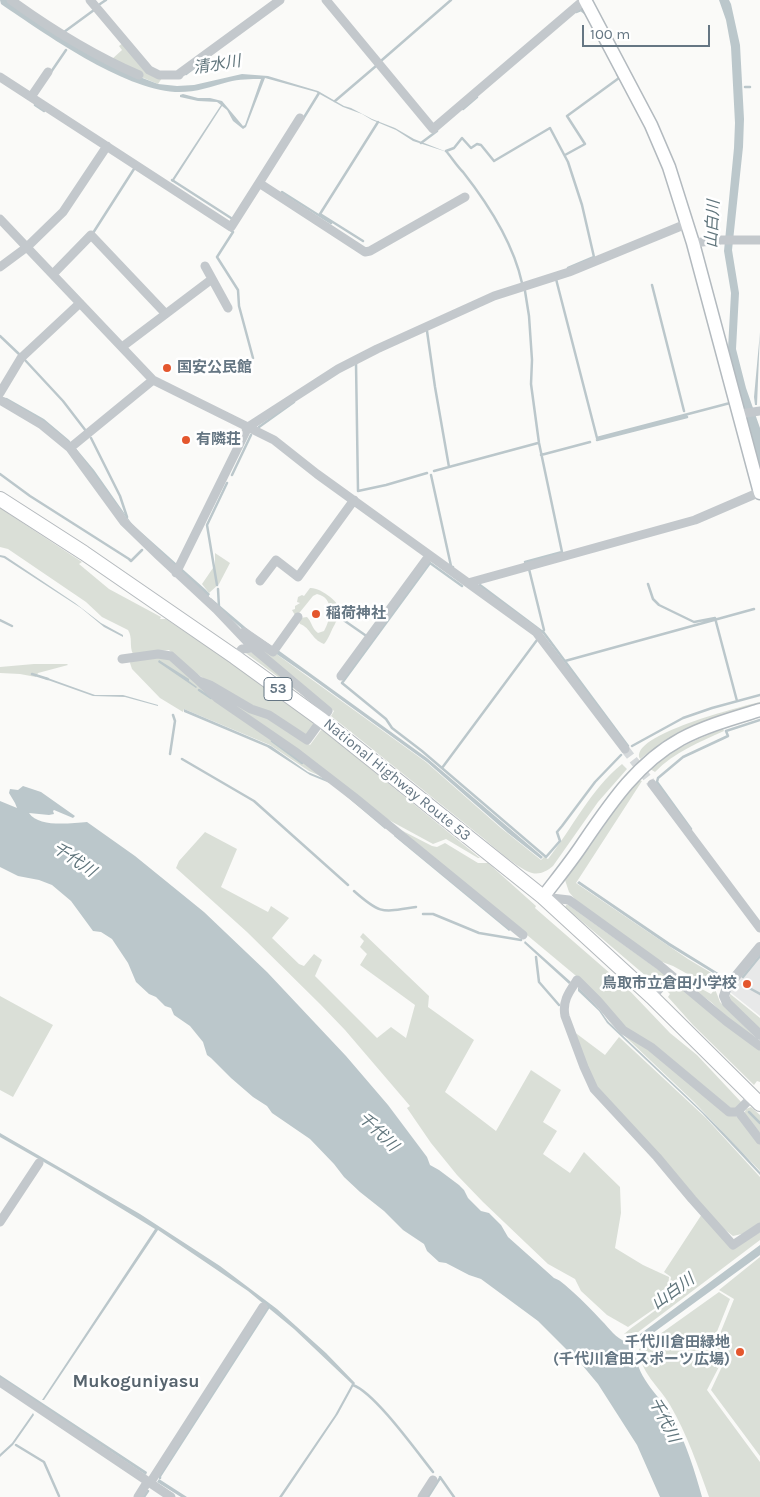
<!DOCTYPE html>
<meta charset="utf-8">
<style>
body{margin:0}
#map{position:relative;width:760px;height:1497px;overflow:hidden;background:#fafaf8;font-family:Karla,sans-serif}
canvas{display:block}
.scale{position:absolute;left:582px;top:25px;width:128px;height:22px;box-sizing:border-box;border:2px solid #657683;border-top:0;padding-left:6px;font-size:15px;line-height:18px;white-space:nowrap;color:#657683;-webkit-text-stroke:4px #fff;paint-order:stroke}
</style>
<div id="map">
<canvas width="760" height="1497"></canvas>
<div class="scale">100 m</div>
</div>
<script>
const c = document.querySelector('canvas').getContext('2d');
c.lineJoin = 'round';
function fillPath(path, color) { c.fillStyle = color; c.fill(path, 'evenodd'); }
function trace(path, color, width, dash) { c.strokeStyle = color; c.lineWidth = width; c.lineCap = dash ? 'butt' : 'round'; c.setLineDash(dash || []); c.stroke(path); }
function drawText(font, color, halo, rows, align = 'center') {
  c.font = font + ' Karla,"Noto Sans JP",sans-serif'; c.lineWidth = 5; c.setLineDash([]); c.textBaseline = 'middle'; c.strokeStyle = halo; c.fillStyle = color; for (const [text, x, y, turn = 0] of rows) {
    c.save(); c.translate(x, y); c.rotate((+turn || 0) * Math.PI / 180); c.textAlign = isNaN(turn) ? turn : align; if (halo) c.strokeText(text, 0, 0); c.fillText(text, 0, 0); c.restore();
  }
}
const built = new Path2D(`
 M760 953V1016L730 992 732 988Z`);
const green = new Path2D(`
 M123 43 162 78 158 84 141 77 111 60 122 50 119 46Z
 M0 508 82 562 79 564 109 589 161 617 160 619H166L217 653 315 724 306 735C259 710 207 688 169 650L133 654C129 646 133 638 128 630L102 617 86 602 8 549 0 547Z
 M215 553 230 563 219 584 209 593 202 584 215 565Z
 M310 588C320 587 342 603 341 614 340 619 336 620 335 624 331 630 329 639 324 644 311 639 311 628 300 624L298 620 300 618 307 617C312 622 312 629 318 633L324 631C331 619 335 598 317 594L313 596 296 617 292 610 295 609V606L300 603 297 602 298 597 302 595 304 596Z
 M248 637 275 653 426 762 501 828 541 860 544 857 548 859C572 829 590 790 622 764L627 769 598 802 553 866C547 871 540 875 532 873 518 869 494 847 483 838 432 797 382 757 331 716L334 711 282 669Z
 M246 653H254L301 694 247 654Z
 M159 656 169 658 329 780 309 771 270 745 184 709 183 712 160 698 132 669 130 663 131 660Z
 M34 664H67L68 665 38 673 36 677 20 674 0 673V667Z
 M208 687 287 729 310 745 321 730 324 731 480 858H478L446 839 433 844 387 819Z
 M760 702V704C733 712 704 719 679 733 665 740 653 749 640 759 628 735 743 706 760 702Z
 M723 729 724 731C700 742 674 752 655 772L647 767C671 751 696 739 723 729Z
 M634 778 642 781 576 883 688 959 718 977 721 974 723 976 713 988 673 966 657 960 583 909 569 892 565 880 604 826Z
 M401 830 432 846 437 847 445 843 478 863H488L536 906 535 908 627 988 670 1033 697 1055 742 1103 733 1111 635 1037 587 985Z
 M205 832 237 849 221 887 268 912 271 906 289 918 272 938 299 964 304 966 314 954 322 960 315 976 377 1038 391 1027 406 1038 415 1005 360 965 367 954 360 947 364 941 360 937 363 933 429 996 428 1007 474 1040 445 1092 496 1131 531 1070 561 1090 543 1122 557 1131 543 1154 570 1173 584 1152 620 1187 621 1213 615 1248 643 1265 669 1277 667 1300 628 1327 607 1315 581 1291 575 1279 548 1264 483 1202 457 1175 431 1143 407 1108 410 1106 345 1030 320 1004 247 932 176 868 179 861Z
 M567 904 667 976 661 985 655 980 653 982 565 907Z
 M676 975 711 994 715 989 720 1002 760 1042 730 1020 711 1002 694 990Z
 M669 979 760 1050V1082L757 1081 754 1085 693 1025 668 997 670 994 664 988Z
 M729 993 760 1018V1029L731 1001Z
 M0 996 53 1025 13 1097 0 1090Z
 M600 1008 644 1046 740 1119 760 1144V1171L694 1102 609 1021Z
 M573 1031 605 1055 619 1037 706 1118 760 1177V1223L746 1233 733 1236 720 1226 596 1086Z
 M751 1107 760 1115V1133L744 1114 746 1109Z
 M702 1214 733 1247 760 1232V1240L629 1339 624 1334 630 1329 668 1301 671 1277 664 1272Z
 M760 1257V1456L711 1390 726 1358 715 1346 734 1299 719 1290Z
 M719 1292 730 1299 712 1344 723 1359 707 1390 760 1462V1497H709C698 1466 687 1434 670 1405 659 1386 640 1373 639 1349Z`);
const water = new Path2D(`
 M0 0H8L127 72 158 84 177 86 194 85 242 74 268 76 318 91 344 106 351 108 372 119 395 128 414 139 447 152 413 141 396 130 372 120 362 114 343 107 316 92 265 78 246 127 243 129 233 121 227 110 222 106 173 182 171 181 221 105 217 102 198 101 180 97V95L183 94 198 98H210L222 101 243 126 245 125 261 79C251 79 239 79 228 82 210 87 194 93 175 92 123 89 45 34 1 4Z
 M719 0H729L731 4 740 45 744 119 743 147 732 250 739 293 736 349 746 388 760 428V469L728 349 731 293 724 251 734 148 735 123 731 47 726 20Z
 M760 332 757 405H755L754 397Z
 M1 397 7 398 44 419 69 440 94 470 132 524 205 589 210 594 208 597 141 537 79 456Z
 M0 555 5 556 75 603 101 623 123 635V637L104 627 81 608 4 558 0 557Z
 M211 598 251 632 278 650 427 758 543 857 541 859 508 833 427 762 307 675 249 635 210 600Z
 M159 660 189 679V681L197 687 196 688 158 662Z
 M45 677 95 695H123L158 705V706L125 697 93 696 45 679Z
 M184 709 271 746 308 772 325 779 387 827 385 829 332 784 310 775 267 747 184 712Z
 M23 786 41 792 75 816 73 818 54 810 53 811 54 814 49 815 29 813C39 828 71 823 87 822L135 856 204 912 267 972 346 1056 388 1105 427 1157 430 1165 439 1170 459 1185 464 1190 468 1198 481 1211 489 1213 501 1225 508 1237 554 1278C562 1281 566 1286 573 1292 583 1301 592 1310 601 1320 611 1330 614 1337 628 1343L760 1245V1255L631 1349 633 1352 635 1351C638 1382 660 1394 674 1420 686 1444 695 1471 702 1497H660L637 1445 598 1384 573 1354 567 1350 538 1321 481 1279 469 1275 446 1263 439 1262 427 1251 424 1244 403 1230 384 1211 360 1192 344 1177 334 1164 310 1139 272 1113 267 1106 253 1097 231 1078 211 1058 207 1055 203 1042 190 1026 174 1015 171 1008 165 1006 156 997 149 994 136 982 128 963 112 939 101 932 93 931 71 901 52 885 39 880 18 876 0 867V801L17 808 15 803 9 793 10 789 18 790Z
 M395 833 512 929 509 931 394 836Z
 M579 881 670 943 720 974 718 976 669 946 577 883Z
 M525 941 571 982 569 984 524 943Z
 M578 987C585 994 593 1001 599 1009 604 1014 606 1020 611 1024 661 1073 714 1119 760 1172V1175L702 1113 607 1023 599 1011 578 991Z
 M0 1133 140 1214 220 1266 277 1309 326 1353 355 1383 338 1414 282 1497H279L335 1415 352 1384 294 1329 248 1291 158 1230 44 1400H42L155 1229 63 1173 0 1137Z
 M0 1375 147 1472 146 1475 0 1378Z
 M33 1413 34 1415 13 1445 0 1457V1454L12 1443Z
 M159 1479 187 1497H181L157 1482Z`);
const stream = new Path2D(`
 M100 4 106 0
 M576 12 581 10 586 14
 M64 32 94 10
 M382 60 451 0
 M51 72 66 50
 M186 74 194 68
 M745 87H750
 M335 101 376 66
 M35 105 44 111
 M463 109 477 97
 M303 119 319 93
 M421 143 437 131
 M565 155 585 144 567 116 619 78 617 74
 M172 180 231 218
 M282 192 331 223
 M229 229 233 232 217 257 238 290 239 306 253 358
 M93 233 134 169
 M363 241 320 214 378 122
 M556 279 597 438 730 403
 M522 283C513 242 489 205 463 172 457 166 452 158 446 151L454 148 462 138 471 148 477 144 481 145 494 161 550 128 568 162 582 205 594 257 568 268
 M652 285 684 411
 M525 291 529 316 532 360 531 384 539 443 562 552 525 562
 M427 331 435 387 449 467
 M0 336 20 355
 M24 359 63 401 86 431
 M356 363 358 491 386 485 427 473
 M259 427 294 402
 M91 438 120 496 127 517
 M597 440 687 417
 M541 455 590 442
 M434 471 538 443
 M0 474 30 496 129 559 131 561 142 550
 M232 475 251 435
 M431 475 451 566 453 567
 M529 569 544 630 543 632
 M648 584 653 599 659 605 694 622 715 618 737 701
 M217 585 207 525 227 483
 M480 585 544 633 628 746
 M462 586 430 563 342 683 386 719 392 728 422 751 546 857 560 841 557 832 562 826 595 782 621 755
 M218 589 219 607
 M342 619 365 635
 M0 620 12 626
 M565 661 754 609
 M32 674 48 679
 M199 690 211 698
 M272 741 302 763
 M632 746 683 718 712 708 760 695
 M170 754 175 721 173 715
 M182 759 254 801 348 885
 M442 768 537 640
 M691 829 657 782 658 778 683 757 728 736 726 731 760 720
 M354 891C381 915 382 912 416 907
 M423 914H433L479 933 521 940
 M536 957 539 982 559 1005
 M743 977 760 956
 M742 984 760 994
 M749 1112 760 1123
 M353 1385C375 1393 417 1452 433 1472
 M16 1445 44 1462 59 1496
 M440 1477 454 1497
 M160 1478V1476L268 1308
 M144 1497 148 1491
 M428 1497 440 1478`);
const minorTunnel = new Path2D(`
 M625 749 652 784`);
const minor = new Path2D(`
 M11 0C51 29 93 55 139 75
 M90 0 149 70 159 75H179
 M326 0 433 129 584 0
 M179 74 280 0
 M0 77 231 227 259 183 365 252 370 251 465 197
 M31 97 48 72
 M259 183 300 118
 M0 219 153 380 274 440 317 474 536 632 625 749
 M693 243 721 240H760
 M205 266 228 308
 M0 267 27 247 63 212 107 146
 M53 274 91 235 165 313
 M122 347 212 279
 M0 393 21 358 80 303
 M0 400 42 425 70 448 124 522 158 555 216 609 253 648 242 649 235 657
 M740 414 760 411
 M70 448 153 380
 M176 573 248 427 338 369 377 349 494 296 569 272 686 224
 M260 581 276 560 298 577 354 500
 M468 583 695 520 760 492
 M244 632 273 652 298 617
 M122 659 158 654 171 656 199 681 210 685 251 709 269 715 307 740 328 711 253 648
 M341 676 429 556
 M199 681 217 698 297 753 354 797 523 935
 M652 784 760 928
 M543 897 569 900 659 965 726 1021 760 1046
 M652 997 671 976
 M753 1096 737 1112H729L651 1047 623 1030 598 1001 577 980C569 992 562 1001 565 1016L584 1067 594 1089 657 1157 692 1199 733 1245 760 1227
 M738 1111 760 1140
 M0 1222 39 1163
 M0 1382 171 1497
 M150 1483 263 1307
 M138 1497 148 1481
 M422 1497 433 1480`);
const tertiary = new Path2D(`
 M760 947 727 987 724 996 727 1003 760 1035`);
const secondary = new Path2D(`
 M585 0 651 125 669 167 693 243 760 493
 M543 897C556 880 570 863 582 845 610 804 637 763 681 739 705 726 734 718 760 710`);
const trunk = new Path2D(`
 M0 499 84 553 235 657 322 720 543 897 652 997 760 1104`);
const markers = [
 [167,368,5,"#e4572e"],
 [186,440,5,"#e4572e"],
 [316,614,5,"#e4572e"],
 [747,984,5,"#e4572e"],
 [740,1352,5,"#e4572e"]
];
const shields = [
 [278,689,28]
];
const shieldNames = [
 ["53",278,689]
];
const poiNames = [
 ["国安公民館",177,368],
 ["有隣荘",196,440],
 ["稲荷神社",326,614],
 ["鳥取市立倉田小学校",737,984,"right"],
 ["千代川倉田緑地",730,1343,"right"],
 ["(千代川倉田スポーツ広場)",730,1360,"right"]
];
const streetNames = [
 ["National Highway Route 53",397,780,39]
];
const waterNames = [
 ["清水川",217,65,-9],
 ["山白川",713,224,-87],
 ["千代川",74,860,34],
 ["千代川",378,1132,44],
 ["山白川",673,1292,-36],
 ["千代川",664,1420,63]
];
const quarterNames = [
 ["Mukoguniyasu",136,1382]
];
fillPath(built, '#e8e9e9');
fillPath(green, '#dadfd7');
fillPath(water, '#bbc7cb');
trace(stream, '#bbc7cb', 2.5);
trace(minorTunnel, '#d5d9db', 9, [9, 4.5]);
trace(secondary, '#b3babf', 15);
trace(trunk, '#b4b9bd', 16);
trace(minor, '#c3c8cc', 9);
trace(tertiary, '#c3c8cc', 10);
trace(secondary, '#fff', 12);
trace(trunk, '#fff', 14);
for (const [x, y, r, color] of markers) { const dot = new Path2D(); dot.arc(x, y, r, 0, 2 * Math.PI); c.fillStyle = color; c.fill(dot); trace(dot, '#fff', 2); }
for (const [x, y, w] of shields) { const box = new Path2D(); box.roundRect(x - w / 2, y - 11.5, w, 23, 4); c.fillStyle = '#fff'; c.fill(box); trace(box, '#657683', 1); }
drawText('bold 14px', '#657683', null, shieldNames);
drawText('bold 15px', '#657683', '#fff', poiNames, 'left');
drawText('15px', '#657683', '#fff', streetNames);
drawText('italic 16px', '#60757c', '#fff', waterNames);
drawText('bold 18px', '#57646e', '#fff', quarterNames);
</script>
